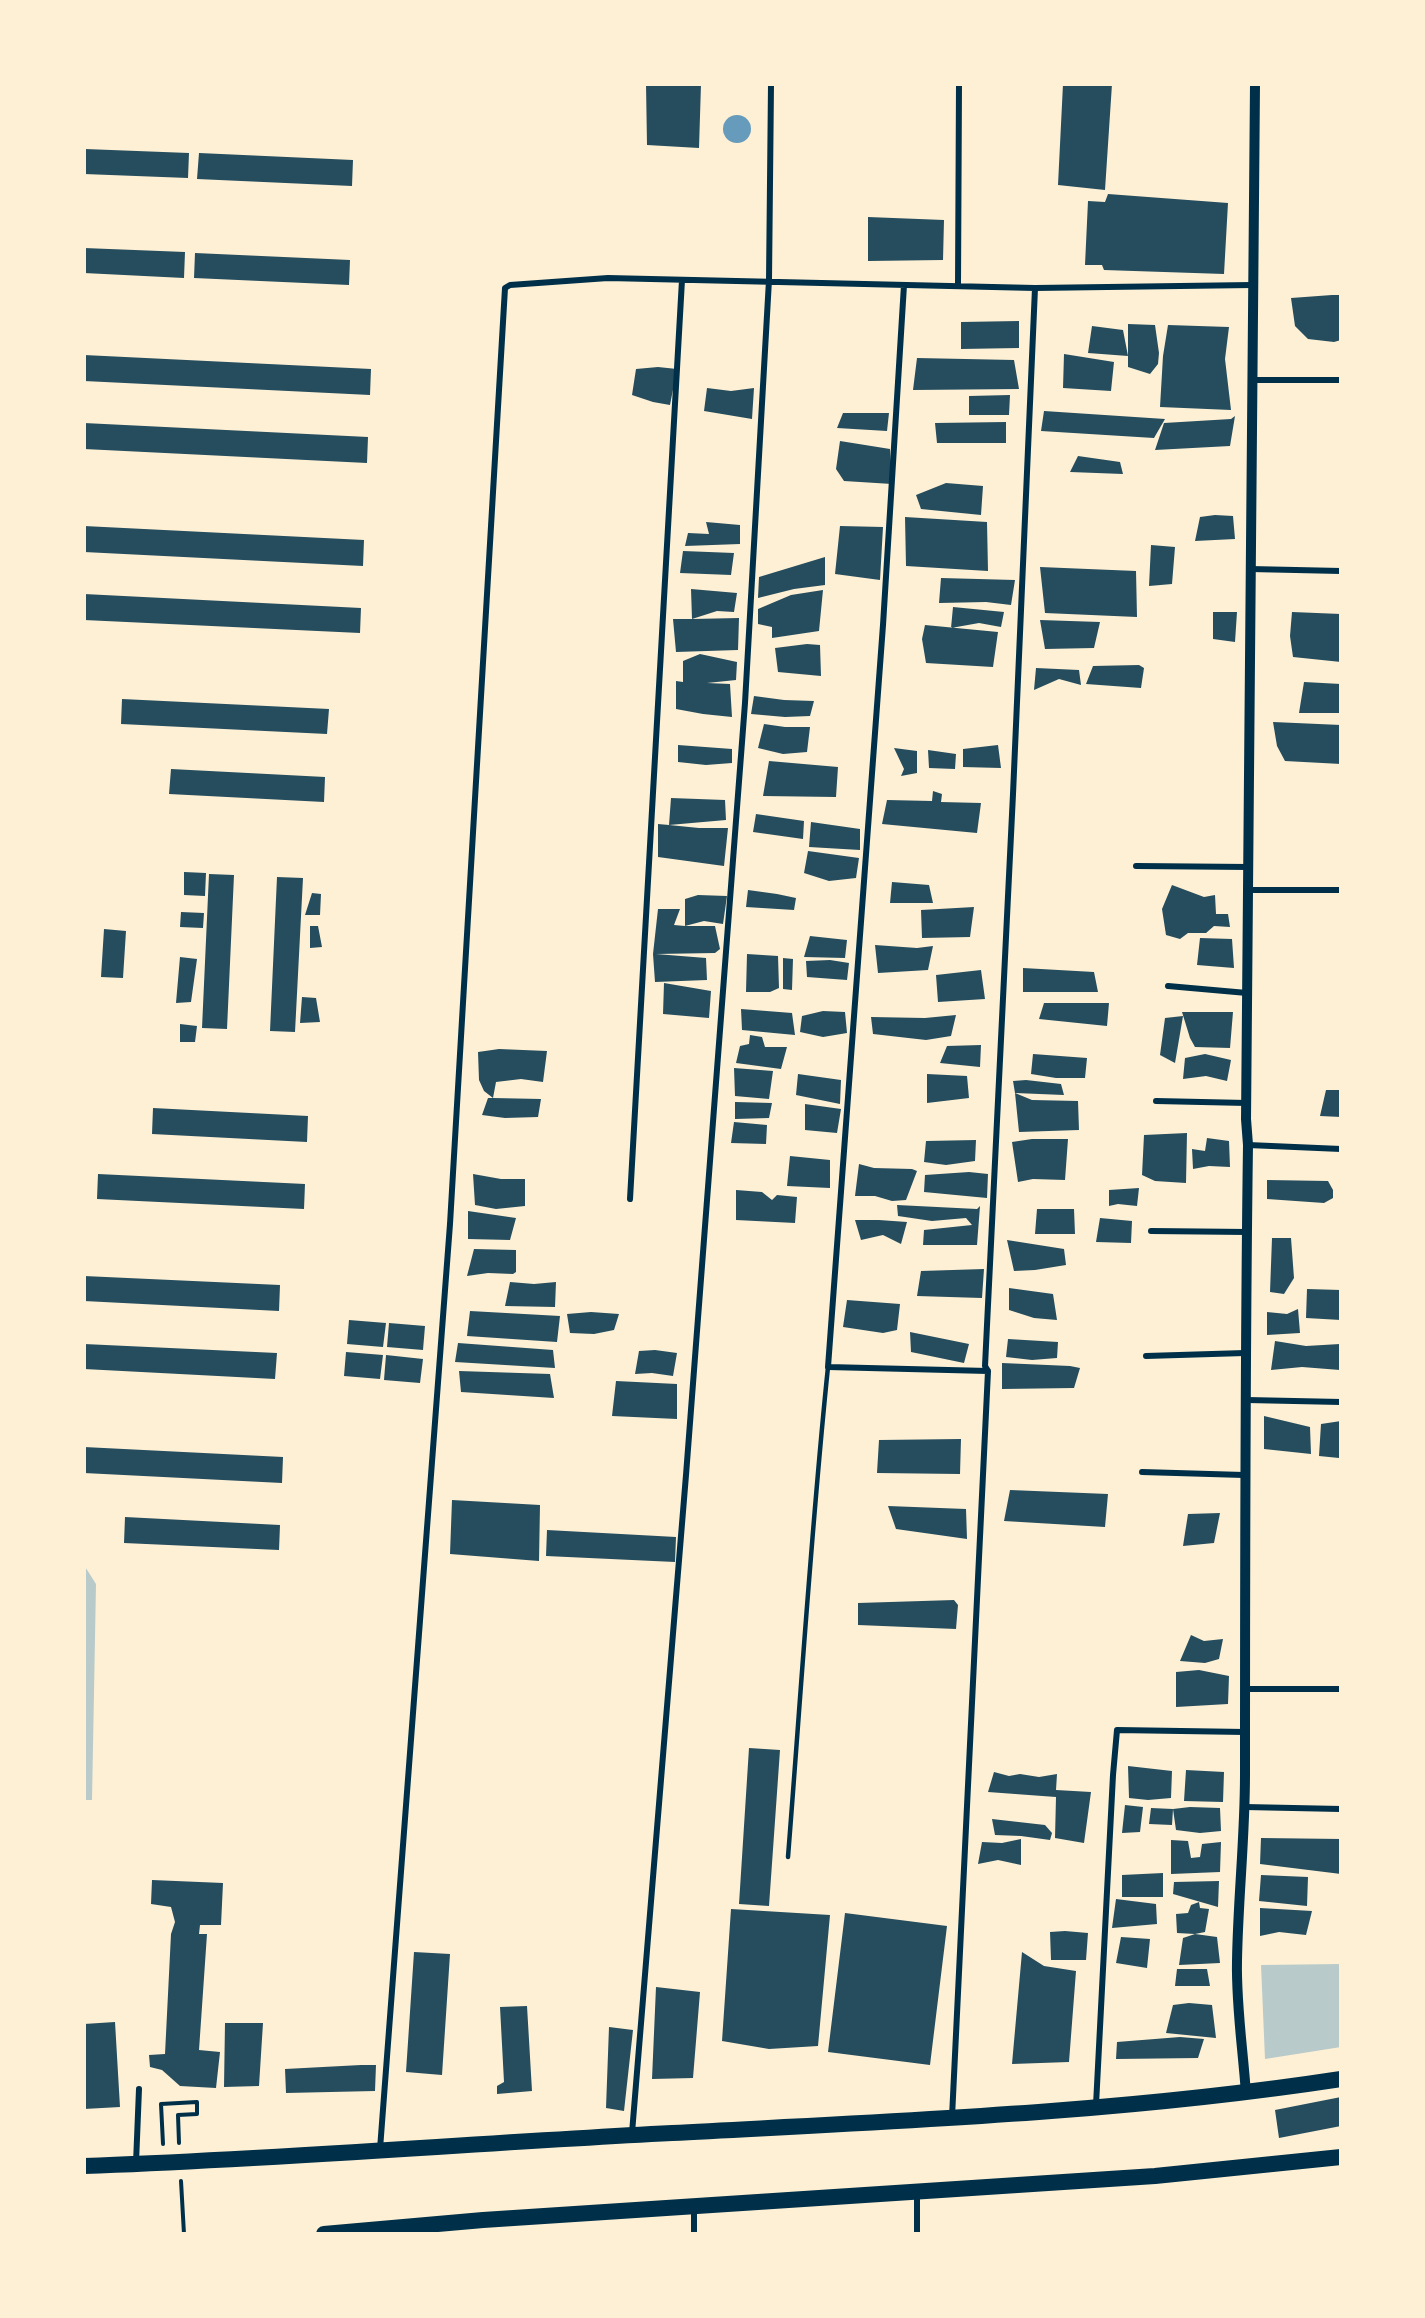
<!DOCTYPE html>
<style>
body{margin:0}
#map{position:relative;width:1425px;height:2318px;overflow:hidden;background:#fdf0d5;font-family:"Open Sans",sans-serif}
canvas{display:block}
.frame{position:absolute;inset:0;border:86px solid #fdf0d5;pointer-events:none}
</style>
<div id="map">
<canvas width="1425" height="2318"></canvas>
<div class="frame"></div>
</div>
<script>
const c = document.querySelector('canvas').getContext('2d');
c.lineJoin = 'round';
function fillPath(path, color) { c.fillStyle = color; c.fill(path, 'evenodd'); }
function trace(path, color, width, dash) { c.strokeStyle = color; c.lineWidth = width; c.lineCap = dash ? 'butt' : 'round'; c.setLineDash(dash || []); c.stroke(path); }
const green = new Path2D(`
 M84 1565 96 1584 92 1800H84Z
 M1341 1964V2047L1265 2059 1261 1965Z`);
const water = new Path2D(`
 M723 129a14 14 0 1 1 28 0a14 14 0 1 1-28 0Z`);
const building = new Path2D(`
 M646 84H701L699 148 647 145Z
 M1063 84H1112L1105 190 1058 185Z
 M85 149 189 153 188 178 84 174Z
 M199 153 353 160 352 186 197 179Z
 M1108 194 1228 203 1224 274 1104 270 1102 265H1085L1088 201 1105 202Z
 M868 217 944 220 943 260 868 261Z
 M84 248 185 252 184 278 84 273Z
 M195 253 350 260 349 285 194 278Z
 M1332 295H1341V340L1334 342 1308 339 1295 326 1291 298Z
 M1019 321V348L961 349V322Z
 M1128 324 1155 325 1159 353 1158 364 1150 374 1128 367V356L1088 353 1092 326 1123 330 1128 356Z
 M1168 325 1229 327 1225 359 1231 410 1160 407 1163 356Z
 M1064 354 1114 362 1111 391 1063 388Z
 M84 355 371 369 370 395 84 381Z
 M917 358 1014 360 1019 389 913 390Z
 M658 367 677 369 670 405 653 402 632 395 636 369Z
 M707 388 731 391 754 388 752 419 704 411Z
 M1010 395 1009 415H969V396Z
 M1044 411 1165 419 1154 438 1041 431Z
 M843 413H889L887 431 837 428Z
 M1235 416 1230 446 1155 450 1164 423 1231 419Z
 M1006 422V443H937L935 423Z
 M84 423 368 437 367 463 84 449Z
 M840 441 890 449 892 484 844 481 836 469Z
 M1078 456 1120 462 1123 474 1070 472Z
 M946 483 983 486 981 515 921 509 916 495Z
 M1215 515 1233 516 1235 539 1195 541 1200 517Z
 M905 517 987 522 988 571 906 566Z
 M706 522 740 525V544L685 546 688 533 709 534Z
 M84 526 364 540 363 566 84 552Z
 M840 526 883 527 880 580 835 574Z
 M1151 545 1175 547 1172 584 1149 586Z
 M683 551 734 553 731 575 680 573Z
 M825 557V585L794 589 758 598 759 577Z
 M1040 567 1136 571 1137 617 1045 613Z
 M941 578 1015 580 1011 605 986 602 939 603Z
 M691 589 737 593 734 612 717 611 692 619 739 618 738 650 676 652 673 619H692Z
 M823 590 819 631 772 638V627L758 624V609L791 595Z
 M84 594 361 608 360 633 84 620Z
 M953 607 1004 612 1001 627 979 623 951 628Z
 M1213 612H1237L1235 642 1213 639Z
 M1292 612 1341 614V662L1293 657 1290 636Z
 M1040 620 1100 622 1094 648 1045 649Z
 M925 625 998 632 993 667 926 663 922 639Z
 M807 644 820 645 821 676 778 672 775 648Z
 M700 654 737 662 736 680 707 683 730 684 732 717 703 714 676 709V681L683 682V661Z
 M1139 665 1144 668 1141 688 1086 684 1093 666Z
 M1036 668 1079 670 1081 685 1059 679 1034 690Z
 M1304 682 1341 684V713H1299Z
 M754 696 784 700 814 701 810 716 785 717 751 714Z
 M122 699 329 709 327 734 121 724Z
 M1273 722 1341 725V764L1285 761 1277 746Z
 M764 724 785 727H810L807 752 783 754 758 748Z
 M678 745 732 749V763L706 765 678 762Z
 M998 745 1001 768 963 767V749Z
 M894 748 917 751V773L901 776 904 769Z
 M928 750 956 754 955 769 929 768Z
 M769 761 838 767 836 797 763 796Z
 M171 769 325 777 324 802 169 794Z
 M933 791 942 794 941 802 981 803 977 833 882 824 887 800 932 801Z
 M671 798 725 800 726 820 669 825 699 828H728L724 866 658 857V824L669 825Z
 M756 814 804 821 803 839 753 832Z
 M811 822 860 829V850L809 847Z
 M808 851 859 858 856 878 829 881 804 873Z
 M184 872 206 873 205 896 184 895Z
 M209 874 234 875 227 1029 202 1028Z
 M277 877 303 878 295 1032 270 1031Z
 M892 882 929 885 933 903H890Z
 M1172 885 1204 897 1215 895 1216 914H1228L1230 927 1214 926 1206 933H1188L1180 939 1166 935 1162 909Z
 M748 890 777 894 796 898 794 910 746 907Z
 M312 893 321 894 320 915H305Z
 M698 895 727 896 723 924 704 921 685 926H715L720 949 715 953 656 954 706 958 707 980 655 982 653 954 658 909H680L674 925 685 926V899Z
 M974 907 970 937 922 938 921 910Z
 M181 912 204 913 203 928 180 927Z
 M310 926H318L322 947 310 948Z
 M104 929 126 931 123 978 101 977Z
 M810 936 847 940 845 958 804 957Z
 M1200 938 1232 939 1234 968 1197 965Z
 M875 945 917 948 933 946 928 970 878 973Z
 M747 954 778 956 779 988 770 992H746Z
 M180 957 197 959 191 1002 176 1003Z
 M783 958 793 959 792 990 783 989Z
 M830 960 849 963 847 980 807 977 806 961Z
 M1023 968 1094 972 1098 992H1023Z
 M981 970 985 999 938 1002 936 975Z
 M664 983 711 991 709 1018 663 1014Z
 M302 997 316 998 320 1022 300 1023Z
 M1044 1003H1109L1107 1026 1039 1019Z
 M741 1009 792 1013 795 1035 742 1030Z
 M823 1011 845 1012 847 1033 823 1037 800 1032 802 1016Z
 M1182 1012H1233L1230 1048 1195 1047 1190 1038Z
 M956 1015 951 1036 926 1040 873 1034 871 1017 925 1018Z
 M1183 1016 1175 1063 1160 1055 1165 1018Z
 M180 1024 197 1026 195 1042H180Z
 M750 1035 762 1037 765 1047H787L781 1069 736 1063 740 1046 749 1044Z
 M981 1045 980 1067 940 1063 947 1046Z
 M499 1049 547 1051 543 1082 521 1079 496 1082 493 1098 541 1099 538 1117 505 1118 482 1115 488 1098H493L484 1091 479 1080 478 1052Z
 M1033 1054 1087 1058 1085 1078H1056L1031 1074Z
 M1205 1054 1231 1060 1227 1081 1206 1076 1183 1079 1185 1058Z
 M734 1068 773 1071 769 1099 735 1096Z
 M798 1074 841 1080 840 1104 796 1095Z
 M927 1074 967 1076 969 1098 927 1103Z
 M1026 1080 1061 1084 1064 1095 1015 1093 1013 1081Z
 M1326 1090H1341V1117L1320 1116Z
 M1015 1093 1032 1100 1078 1101 1079 1130 1019 1132Z
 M735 1102 772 1103 769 1118 735 1119Z
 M805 1104 841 1109 837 1133 805 1130Z
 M153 1108 308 1116 307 1142 152 1134Z
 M734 1122 767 1125 766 1144 731 1143Z
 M1187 1133 1186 1183 1155 1181 1142 1175 1144 1135Z
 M1207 1138 1229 1141 1230 1167 1209 1166 1193 1169 1192 1149 1205 1151Z
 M1032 1139H1068L1065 1180 1033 1179 1018 1182 1012 1142Z
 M976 1140 975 1161 946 1165 924 1162 926 1141Z
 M790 1156 830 1160V1188L787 1186Z
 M859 1164 874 1168 912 1169 917 1171 906 1200 892 1201 875 1196H855Z
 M969 1172 988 1174 987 1198 924 1192 925 1175Z
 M98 1174 305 1184 304 1209 97 1199Z
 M473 1174 501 1179H525V1206L496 1209 475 1205Z
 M1267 1180 1328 1181 1333 1190V1198L1324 1203 1267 1199Z
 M1139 1188 1137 1206 1118 1204 1109 1206V1190Z
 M736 1190 762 1192 772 1200 777 1195 797 1197 795 1223 736 1220Z
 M897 1205 977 1209 980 1206 977 1245H923L924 1230 972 1225 966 1218 932 1221 898 1216Z
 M1037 1209H1074L1075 1234H1035Z
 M468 1211 516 1218 510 1240 468 1239Z
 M1100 1218 1132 1221 1131 1243 1096 1242Z
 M855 1220H879L907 1222 901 1244 883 1235 861 1240Z
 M1272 1238H1291L1294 1278 1284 1294 1270 1292Z
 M1007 1240 1064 1249 1066 1265 1035 1270 1014 1271Z
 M474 1249 516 1250V1272L513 1274 488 1273 467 1276Z
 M984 1269 982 1298 917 1296 921 1271Z
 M84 1276 280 1285 279 1311 84 1301Z
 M510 1282 534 1284 556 1282 555 1307 505 1306Z
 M1009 1288 1053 1294 1057 1320 1034 1318 1009 1310Z
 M1307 1289 1341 1290V1320L1306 1318Z
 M847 1300 900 1304 897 1330 883 1333 843 1327Z
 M1298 1309 1300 1333 1267 1335V1312L1287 1314Z
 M470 1311 560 1316 557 1342 467 1336Z
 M591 1312 619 1314 614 1330 594 1334 570 1333 567 1314Z
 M349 1320 386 1323 383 1347 347 1344Z
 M389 1323 425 1326 423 1350 387 1347Z
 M910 1332 969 1344 964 1363 911 1352Z
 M1008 1339 1058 1342 1057 1358 1032 1360 1006 1357Z
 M1275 1341 1306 1346 1340 1344V1370L1302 1367 1271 1370Z
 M458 1343 553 1350 555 1368 455 1362Z
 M84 1344 277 1353 275 1379 84 1369Z
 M655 1350 677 1353 673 1376 652 1373 635 1374 639 1351Z
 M346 1352 383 1355 380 1379 344 1376Z
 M386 1355 423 1359 420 1383 384 1380Z
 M1002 1363 1070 1366 1080 1368 1074 1388 1002 1389Z
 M459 1371 550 1374 554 1398 461 1392Z
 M616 1381 677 1384V1419L612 1416Z
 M1264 1416 1310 1427 1311 1454 1264 1449Z
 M1341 1421 1339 1458 1319 1456 1321 1424Z
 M961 1439 960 1474 877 1473 879 1440Z
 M84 1447 283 1457 282 1483 84 1473Z
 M1010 1490 1108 1494 1105 1527 1004 1521Z
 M452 1500 540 1505 539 1561 450 1554Z
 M888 1506 966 1509 967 1539 896 1529Z
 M1220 1513 1214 1543 1183 1546 1188 1514Z
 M125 1517 280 1525 279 1550 124 1543Z
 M547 1530 676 1537 675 1562 546 1556Z
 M954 1600 958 1605 956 1629 858 1625V1603Z
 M1191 1635 1204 1641 1223 1639 1219 1659 1205 1663 1180 1661Z
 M1199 1670 1229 1676 1228 1704 1176 1707V1672Z
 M749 1748 780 1750 769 1906 739 1904Z
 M1128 1766 1172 1771 1171 1798 1148 1800 1129 1798Z
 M1186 1770 1224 1772 1223 1802 1184 1801Z
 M994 1772 1009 1776 1020 1774 1039 1777 1057 1774 1056 1790 1091 1792 1084 1843 1055 1838 1056 1797 988 1792Z
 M1125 1805 1143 1807 1140 1832 1122 1833Z
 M1190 1807 1220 1808 1221 1831 1200 1833 1176 1830 1173 1809Z
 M1151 1808 1173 1809 1172 1825 1149 1824Z
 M992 1819 1045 1825 1052 1833 1050 1840 1021 1836 995 1835Z
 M1261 1838 1341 1839V1874L1260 1864Z
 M1021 1839V1865L998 1860 978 1864 982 1842 1002 1843Z
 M1171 1840 1188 1841 1191 1858 1200 1857 1202 1844 1221 1842 1220 1872 1171 1874Z
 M1163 1873V1897H1122V1875Z
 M1261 1875 1308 1877 1307 1906 1259 1901Z
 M152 1880 223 1883 221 1925H200L199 1934H207L199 2050 220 2052 216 2088 180 2086 162 2070 150 2067 149 2055 165 2054 171 1934 175 1922 171 1907 151 1904Z
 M1219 1881 1218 1907 1173 1894 1174 1882Z
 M1116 1899 1156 1904 1157 1924 1112 1928Z
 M1199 1902 1200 1908 1209 1909 1205 1932 1195 1934 1177 1933 1176 1914 1188 1913 1191 1905Z
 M1260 1908 1312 1911 1306 1935 1279 1932 1260 1936Z
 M731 1909 830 1915 818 2046 769 2049 722 2041Z
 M845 1913 947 1926 930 2065 828 2052Z
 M1065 1931 1088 1933 1086 1960H1051L1050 1932Z
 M1195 1934 1217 1937 1220 1963 1179 1965 1183 1938Z
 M1121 1937 1150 1939 1147 1968 1116 1963Z
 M414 1952 450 1954 442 2075 406 2072Z
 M1022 1952 1044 1966 1076 1971 1069 2062 1012 2064Z
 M1177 1969H1207L1210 1986H1175Z
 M656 1987 700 1992 693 2078 652 2079Z
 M1189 2003 1212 2005 1216 2038 1166 2033 1173 2005Z
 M527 2006 532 2091 497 2094V2086L504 2082 500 2007Z
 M115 2022 120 2107 84 2109V2024Z
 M225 2023H263L259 2086 224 2087Z
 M609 2027 633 2030 624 2111 606 2108Z
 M1180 2037 1204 2039 1198 2058 1116 2059 1117 2042Z
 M361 2065H376L375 2091 286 2093 285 2069Z
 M1341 2097V2126L1279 2138 1275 2110Z`);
const path = new Path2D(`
 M163 2144 161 2104 197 2102V2114L178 2115 179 2143
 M181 2181 184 2234`);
const service = new Path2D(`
 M788 1857C801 1693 811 1530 828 1367`);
const minor = new Path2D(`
 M904 285 883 625 828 1367 988 1371
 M958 286 959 84
 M1252 380H1341
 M1250 569 1341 571
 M1136 866 1249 867
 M1248 890H1341
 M1168 986 1247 993
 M1156 1101 1247 1103
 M1248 1145 1341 1149
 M630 1199 682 280
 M1151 1231 1247 1232
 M1146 1356 1245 1353
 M1247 1400 1341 1402
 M1142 1472 1244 1475
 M1245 1689H1341
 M1245 1807 1341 1809
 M1096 2105 1113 1775 1117 1730 1245 1732
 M952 2117 988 1371 985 1366 1013 794 1035 288
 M632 2133 686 1475 745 703 769 280 771 84
 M380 2149 450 1224 505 288 510 285 608 278 1035 288 1252 285
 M136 2163 139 2089
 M917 2193V2234
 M694 2206V2234`);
const tertiary = new Path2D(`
 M1246 2094C1243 2050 1236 2005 1237 1961 1238 1899 1245 1837 1245 1775 1245 1565 1245 1355 1248 1145L1246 1119 1255 84`);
const trunk = new Path2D(`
 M84 2166C280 2159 476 2143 672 2133 896 2121 1119 2113 1341 2079
 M324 2234 483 2220 1155 2176 1341 2157`);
fillPath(green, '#b9caca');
fillPath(water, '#669bbc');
fillPath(building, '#264d5e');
trace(path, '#003049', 4);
trace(service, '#003049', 4.5);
trace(minor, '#003049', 6);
trace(tertiary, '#003049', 10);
trace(trunk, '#003049', 16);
</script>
